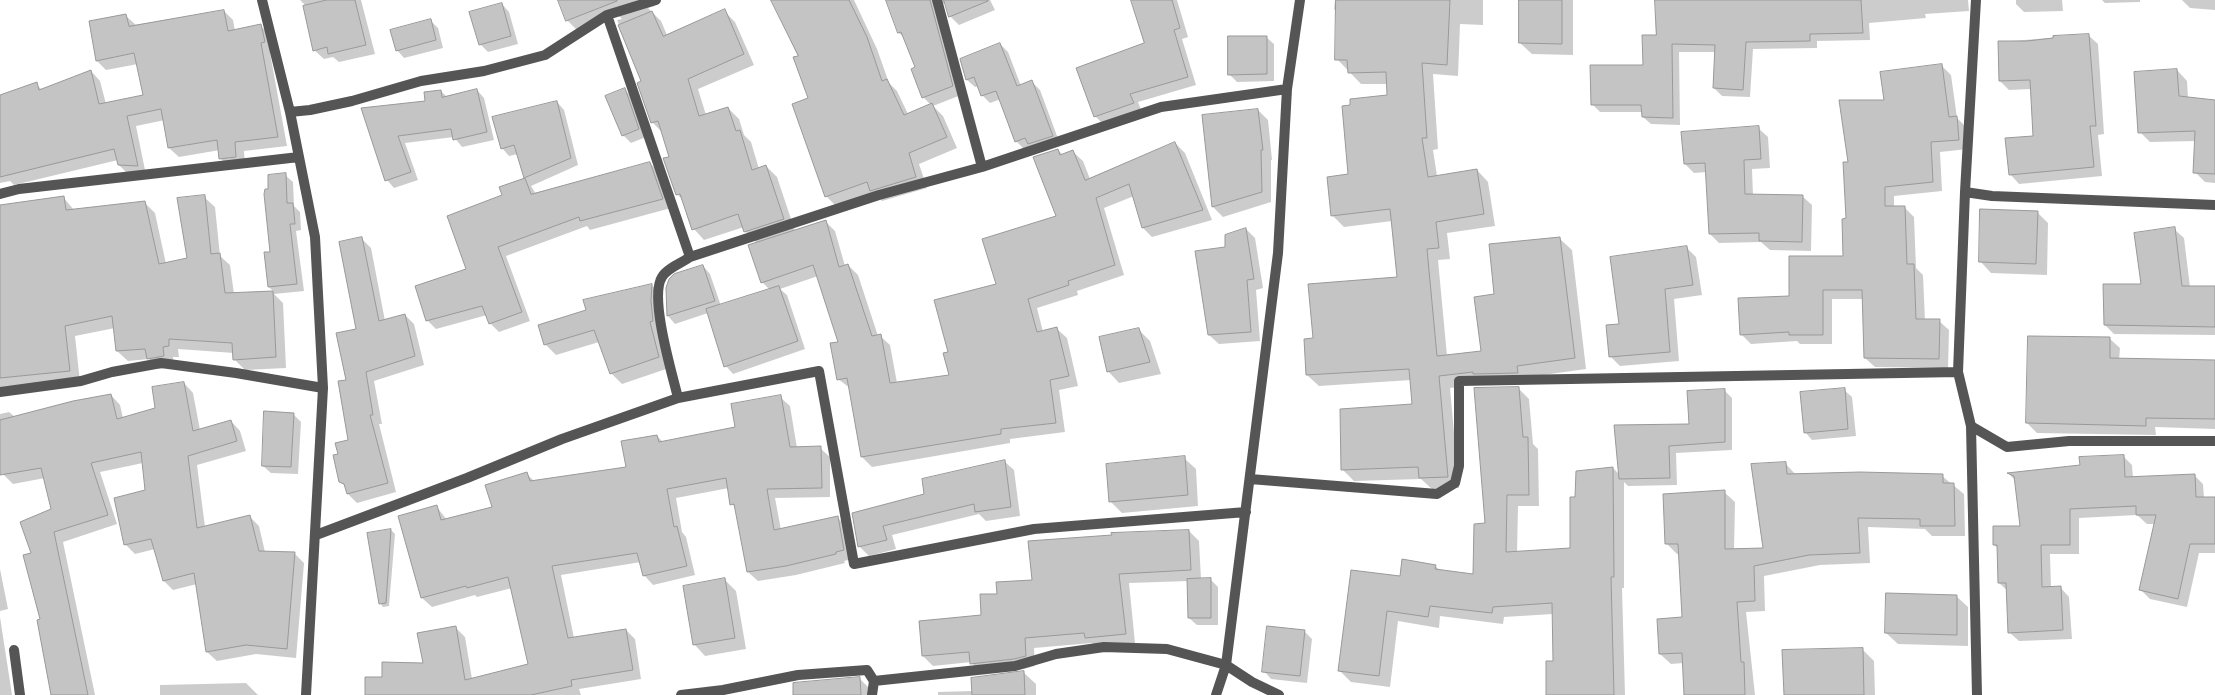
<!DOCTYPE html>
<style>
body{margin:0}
canvas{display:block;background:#fff}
</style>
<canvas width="2215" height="695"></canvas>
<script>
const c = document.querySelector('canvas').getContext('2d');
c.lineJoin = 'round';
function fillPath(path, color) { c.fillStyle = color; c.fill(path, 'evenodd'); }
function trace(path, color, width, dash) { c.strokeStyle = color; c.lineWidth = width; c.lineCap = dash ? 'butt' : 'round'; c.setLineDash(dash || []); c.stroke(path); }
const shadow = new Path2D(`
 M300 0H361L375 54 339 62 333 57 324 59 314 50 304 4Z
 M559 0H652L655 6 648 8 661 21 667 35 724 11 735 22 754 65 698 89 706 115 728 108 739 119 744 135 751 142 759 169 766 166 777 177 795 231 825 221 835 231 845 266 848 265 858 275 878 336H880L890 345 897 383 950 376 949 353 997 285 1058 217V150L1063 155 1073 152 1083 161 1090 179 1175 143 1185 153 1212 220 1152 237 1143 228 1134 196 1104 208 1124 275 1077 291 1078 295 1037 308 1043 332 1057 329 1067 338 1078 386 1059 390 1065 432 1010 439V443L872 467 862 457 850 388 838 379 839 343 818 276 780 289 787 295 805 349 733 374 726 366 708 313 675 324 668 316 667 288 703 266 710 274 721 306 770 290 762 282 757 243 745 231 744 227 704 240 694 229 684 201 677 194 670 157 663 133 653 123 639 83 642 82 617 20 622 19 618 15 578 31 567 20Z
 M773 0H854L877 49 889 83 897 91 908 114 931 105 923 97 917 67 905 38 899 33 887 0H990L995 10 959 25 950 16 946 2 939 7 961 95 933 106 943 116 957 148 919 164 927 188 882 201 874 194 837 207 826 196 800 57Z
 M1132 0H1177L1188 37 1182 39 1196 85 1138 102 1142 112 1104 125 1096 117 1078 69 1145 44Z
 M1335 0H1483V25L1460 24 1458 76 1433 74 1438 149 1433 150 1437 176 1477 170 1488 182 1495 226 1447 233 1450 259 1438 260 1447 356 1482 352 1495 295 1560 239 1572 250 1586 369 1450 388 1459 488 1432 489 1421 479 1354 481 1343 470 1414 405 1411 380 1319 386 1307 375 1314 340 1398 278 1392 221 1344 227 1332 215 1349 175 1388 96V84H1361L1337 59V12L1334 9Z
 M1521 0H1573V55L1532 54 1520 43Z
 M1656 0H1968L1969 11 1925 14 1926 18 1869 23 1870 40 1817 41V48L1753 49 1750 97 1722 96 1714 88 1716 52H1679L1680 125 1651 124 1643 117V112H1600L1592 104 1644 66 1657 36Z
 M2016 0H2062L2063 11 2024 12 2016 4Z
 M2102 0H2140V2L2105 3Z
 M2182 0H2215V10L2190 8Z
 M502 4 509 12 518 44 488 52 480 44Z
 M224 11 233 20 235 31 261 26 270 35 273 52 270 53 287 146 244 151 245 166 230 168 221 159 220 150 179 157 169 148 165 120 136 126 146 175H129L119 165 118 160 14 185 10 181 0 183V96L36 84 42 90 91 71 100 81 106 104 145 96 138 64 106 70 97 61 90 22 126 16 136 25Z
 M431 21 438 28 443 48 404 58 397 50Z
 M2088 35 2098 44 2104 134 2098 135 2102 176 2019 184 2010 174 2035 137 2032 89 2009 90 2000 81 1999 42Z
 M1266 37 1274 44V81L1237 82 1229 74Z
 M1000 44 1008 52 1021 86 1032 82 1040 90 1060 144 1024 149 1016 141 1001 99 990 103 983 96 979 86 975 87 967 80 961 60Z
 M1941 65 1951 75 1957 118 1966 127 1968 149 1940 152 1942 191 1894 196V207L1905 208 1914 217 1916 268 1923 275 1925 321H1939L1949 330 1948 368 1875 367 1865 358 1864 299H1832V344H1800L1797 341 1751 344 1741 334 1844 258 1850 163 1886 101Z
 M2177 70 2187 81 2188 98 2215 101V183L2205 182 2195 172 2196 141 2150 142 2140 132Z
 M477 90 484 98 494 140 462 147 454 137 405 143 418 180 394 188 387 180 363 109 426 103 441 91 447 97Z
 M625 90 632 97 646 137 631 143 623 135Z
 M557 102 564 110 578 165 531 186 536 194 650 163 659 172 671 208 590 230 587 226 506 256 530 321 499 332 490 323 487 315 436 329 427 320 468 270 504 196 501 188 526 179 518 154 509 156 502 148Z
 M1258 110 1268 120 1272 160H1271V202L1223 217 1213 207Z
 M1758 128 1768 137 1770 168 1752 169 1753 195 1802 196 1812 205 1811 251 1770 250 1761 242 1719 243 1710 234 1707 172 1694 173 1685 164Z
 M285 175 293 182 294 206 300 212 301 230 296 231 304 291 274 294 283 303 286 368 245 370 234 359V353L178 349 179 357H173L174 367 159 369 149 359 128 361 117 351 115 328 75 336 80 382 0 389V221L63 197 74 210 145 203 155 213 166 264 189 259 204 197 215 207 220 256 230 265 234 294 274 292 269 287 271 253 269 190Z
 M2037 212 2048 223 2047 275 1991 273 1980 261Z
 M1246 229 1255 238 1263 288 1256 290 1260 341 1219 344 1209 335 1226 248Z
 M2174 229 2184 238 2190 287H2215V335L2114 334 2105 325 2142 285Z
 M362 239 371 248 385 321 405 315 414 324 424 365 374 381 382 424H379L396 492 357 503 348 494 346 487 340 481 339 455 349 441 348 381 357 330Z
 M1686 247 1696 257 1702 295 1674 299 1679 361 1620 366 1610 356 1620 325Z
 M652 285 663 296 662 312 669 368 622 384 611 373 599 342 556 355 545 344 588 311 585 301Z
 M1138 329 1150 341 1161 374 1119 383 1108 371Z
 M2110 339 2120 348 2119 360 2215 362V429L2155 427 2156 435 2037 433 2027 423Z
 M184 383 193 393 200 430 231 421 240 431 246 451 197 465 205 527 249 516 259 526 265 552 294 553 304 563 296 658 256 654 217 661 207 652 197 584 173 590 164 581 155 549 135 554 125 544 147 491 143 463 100 472 117 524 63 542 95 695H53L33 554 53 510 45 478 13 484 3 474 0 466V414L9 412 15 417 111 395 120 405 123 418 156 409Z
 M1518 388 1529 399 1533 444 1538 449 1539 506H1518L1517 553 1571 549 1577 499 1613 468 1620 475 1690 425 1724 390 1732 398V450L1676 453 1677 485 1628 486 1624 482V588H1622L1625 695H1548L1554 662 1553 614 1504 617 1503 624 1440 616 1439 628 1398 621 1390 687 1351 682 1340 671 1401 577 1435 566 1441 571 1474 576Z
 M1844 390 1852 397 1856 436 1812 440 1805 432Z
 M780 397 790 406 797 448H820L830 457V497L775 498 781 530 838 518 847 527 853 559 844 561 845 563 796 575 758 581 748 572 737 509 732 504 729 488 676 498 682 532 686 537 695 575 653 585 644 575 641 562 561 575 574 638 626 630 635 639 641 679 579 689 581 695H430L455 627 465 637 472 679 529 665 512 588 477 597 475 595 432 607 422 598 399 517 436 506 447 520 493 508 526 473 535 482 627 468 657 436 664 443 736 428Z
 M293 414 301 422 298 474 271 473 263 466Z
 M2123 456 2132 465 2133 478 2194 475 2203 484 2204 498H2215V553H2199L2187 607 2150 599 2140 589 2155 524H2147L2137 515 2079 518V554H2050L2051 588 2060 587 2069 597 2072 639 2019 641 2009 632 2008 591 1999 583 1998 548 1994 545 2021 527 2016 481 2009 474 2081 466Z
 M1184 458 1196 469 1198 506 1122 513 1110 501Z
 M1004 461 1014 470 1020 516 986 521 979 514 892 535 896 549 869 556 859 546 853 514 925 495Z
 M1785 463 1796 475 1942 476 1964 494 1965 536H1932L1925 529 1868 527 1870 563 1820 565 1764 576 1765 611 1746 612 1755 695H1685L1683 663 1671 664 1660 654 1683 618 1680 554H1677L1666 543 1724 492 1735 502 1734 550 1764 549Z
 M391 530 395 534 389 606 383 607 380 603 369 534Z
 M1189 531 1199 541 1201 579H1210L1218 587V625H1197L1189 618V581L1129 583 1135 643 1096 647 1092 643 1034 648 1035 666 1024 669 981 673 971 662 933 666 923 656 982 616 998 595 1033 581Z
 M0 569 8 609 0 611Z
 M725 580 736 591 746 649 705 656 694 644Z
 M1956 596 1968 607V646L1898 644 1886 633Z
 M0 617 12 695H0Z
 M1304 631 1312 639 1307 683 1271 679 1264 671Z
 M1862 649 1874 661 1875 695H1785Z
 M1023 672 1036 684V695H938V692L973 691Z
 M860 679 871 690 872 695H802Z
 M246 683 258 695H160V685Z`);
const building = new Path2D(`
 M327 0H355L366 45 328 54 327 47 313 51 303 6Z
 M558 0H617V1L566 21Z
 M771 0H849L867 37 882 81 887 79 904 115 932 103 947 137 909 153 916 177 870 191 867 182 825 197 792 104 808 98 793 57 798 56Z
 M886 0H930L953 86 922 98 911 69 915 67 901 32 898 33Z
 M944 0H988V1L949 17Z
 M1131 0H1172L1180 28 1174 30 1188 77 1130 94 1134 103 1094 117 1076 68 1144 43Z
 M1336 0H1450L1447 65 1422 63 1427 138H1422L1428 177 1477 169 1484 214 1436 222 1439 248 1427 249 1437 356 1481 351 1474 297 1494 294 1489 244 1560 237 1575 358 1517 366 1518 373 1473 374V372L1439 376 1448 477 1419 478 1418 467 1341 470 1340 409 1412 404 1409 369 1306 375 1304 339 1313 338 1308 284 1397 277 1390 209 1331 216 1327 177 1348 174 1342 106 1350 105V99L1387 95 1386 72 1348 73 1347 60H1335Z
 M1519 0H1562V44L1519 43Z
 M1655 0H1861L1863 33 1810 34V41L1746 42 1743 90 1713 88 1715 45 1672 44 1673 118 1642 117 1641 105H1591L1590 65H1643L1642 35H1656Z
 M502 3 511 36 479 45 469 12Z
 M725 9 744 54 688 79 699 116 728 107 736 131 740 130 752 170 766 165 784 219 744 232 738 214 692 230 680 194 676 195 663 158 669 157 658 121 651 123 637 83 641 81 618 25 652 11 663 36Z
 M224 10 228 31 261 24 265 42 261 43 278 137 235 142 236 157 219 159 217 140 168 148 161 109 127 116 138 166 118 165 114 149 0 177V95L37 82 39 90 91 70 99 104 143 95 134 53 96 61 89 21 126 14 129 26Z
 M431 19 436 40 396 51 390 30Z
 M2089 34 2096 126H2090L2094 167 2009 175 2005 138 2033 136 2030 80 1999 81 1998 41H2027L2053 38V36Z
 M1228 36H1267V74L1228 75Z
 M1000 43 1017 86 1032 80 1053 136 1028 144 1025 138 1015 142 996 91 981 96 974 77 966 80 960 59Z
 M1942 64 1949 117 1957 116 1959 140 1931 142 1933 182 1885 187V206H1905L1907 264H1914L1916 319H1940L1939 359 1864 358 1862 290H1823V335H1789V332L1740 335 1738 298 1789 296V256H1843L1842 219 1846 218 1843 162H1848L1839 100H1884L1880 72Z
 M2177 69 2179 96 2215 100V174L2193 173 2195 131 2138 133 2134 72Z
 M625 88 639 129 622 136 605 96Z
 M477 89 487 132 453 140 451 129 398 136 411 172 385 181 361 108 425 101 424 92 441 90 442 97Z
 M557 101 571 158 524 178 514 145 501 149 492 117Z
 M1258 109 1263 150H1261L1262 192 1212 207 1202 115Z
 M1759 126 1761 159 1744 160 1745 194 1803 195 1802 242 1759 241V233L1709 234 1705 163 1684 164 1681 132Z
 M1175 142 1203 210 1142 228 1129 184 1096 198 1115 265 1068 281 1069 285 1028 299 1037 332 1057 327 1069 376 1050 380 1056 423 1001 429V434L861 457 847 378 837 380 830 343 838 342 813 265 761 283 748 245 826 220 839 267 848 264 872 336 881 334 890 383 949 375 943 353 948 352 934 300 996 284 982 239 1056 216 1033 157 1058 149 1060 155 1073 150 1085 180Z
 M650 162 663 199 580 221 579 217 498 247 522 312 489 324 482 306 426 321 415 286 466 269 447 216 502 195 499 187 525 178 531 194Z
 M286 173 287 203H293L295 224H290L297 284 268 287 264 252H270L264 194 265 189H268V175Z
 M205 195 211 254 220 253 225 293 273 291 276 357 233 360 232 343 169 339V346L163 347 164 356 147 359 145 349 116 351 112 316 65 326 70 371 0 378V205L64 196 66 210 145 201 159 264 187 258 177 198Z
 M1980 209 2038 211 2036 264 1979 262Z
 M2175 227 2182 286H2215V327L2104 325 2103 284H2141L2134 233Z
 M1246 228 1254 279 1247 280 1251 332 1208 335 1195 251 1225 247V235Z
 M362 237 379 321 405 314 415 356 366 372 373 415H370L388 483 347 494 344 484 339 482 333 455 338 454 335 443 348 440 338 381 346 380 336 333 356 329 339 242Z
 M1687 246 1693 285 1665 289 1670 352 1609 357 1606 325 1619 324 1610 257Z
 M703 265 715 301 667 316 666 288 669 279 674 274Z
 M652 284 651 301 653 321 650 322 659 357 610 374 594 330 544 345 538 325 586 310 583 300Z
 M779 286 798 341 724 367 706 309Z
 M1139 328 1150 362 1107 372 1099 337Z
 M2028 336 2110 337V358L2215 360V419L2146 418V426L2026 423Z
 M184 382 193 431 231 420 237 441 188 456 197 528 250 515 259 551 295 552 287 649 246 645 206 652 194 573 163 581 151 539 124 545 114 498 145 490 141 452 91 463 108 515 54 532 88 695H51L37 620 40 619 23 555 31 553 20 522 51 509 41 468 0 475V420L73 401 111 394 117 419 155 408 152 387Z
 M1519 387 1523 437H1528L1529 495H1507L1506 552 1570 548V497H1575L1576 471 1613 467 1614 577H1611L1614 695H1546V661H1553L1552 603 1493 607 1492 613 1430 606 1428 617 1387 611 1379 676 1338 671 1351 570 1400 576 1402 559 1436 565 1435 569 1473 574 1474 524 1485 523 1474 388Z
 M1845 388 1848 429 1804 433 1800 392Z
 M1725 389V442L1669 446 1670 478 1619 479 1614 425 1689 424 1687 391Z
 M781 395 790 447 821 446 822 488 767 489 774 530 838 516 844 550 836 552V554L786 566 747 572 734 504 730 505 726 478 667 489 674 527 677 526 687 566 643 576 637 553 552 566 568 638 626 629 633 670 571 680 572 686 531 695H365V677H382V662L423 663 417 633 456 626 465 680 528 664 508 577 467 588 466 586 421 598 398 516 437 505 441 520 492 507 485 485 527 472 530 481 626 467 621 441 657 435 659 442 735 427 731 404Z
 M264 411 294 413 291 467 262 466Z
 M2124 455 2125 477 2195 474 2196 497H2215V544H2190L2178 599 2139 590 2156 515H2136V506L2070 509V545H2041L2042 587 2061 586 2063 630 2008 633 2006 583H1998L1997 545H1993V526H2020L2014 476 2007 473 2080 465 2079 457Z
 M1185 456 1188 495 1109 502 1106 464Z
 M1005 460 1011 507 975 512 974 504 883 526 887 540 858 547 852 513 924 494 922 479Z
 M1786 462 1787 474 1860 472 1943 474V483H1954L1955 526H1920V519L1858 518 1860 553 1809 555 1754 566 1755 601 1737 602 1741 662H1744L1745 695H1684L1682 653 1659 654 1657 619 1682 617 1678 544H1665L1663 494 1725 490V549L1763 548 1751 464Z
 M391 529 386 603 379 604 367 533Z
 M1189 530 1191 570 1119 574 1126 634 1085 638 1084 633 1025 638 1026 656 1014 659 970 664 969 652 922 656 919 621 981 615 980 594H997L996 582 1032 580 1028 541 1112 535 1111 533Z
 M725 578 735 638 693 645 683 586Z
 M1211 578V618H1188L1187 579Z
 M1886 593 1957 595V635L1885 633Z
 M1267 626 1305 630 1300 676 1262 672Z
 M1863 648 1864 695H1784L1782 650Z
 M1024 671 1025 695H972L971 678Z
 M860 677 861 695H793V683Z`);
const minor = new Path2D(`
 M262 0 290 112 315 237 323 388 306 695
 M937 0 982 167
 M1976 0 1965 192 1958 372 1971 426 1977 695
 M607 15 690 257C683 262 666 269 662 277 649 297 672 373 678 398
 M290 112 310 110 352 101 421 81 484 71 545 55 607 15 656 0
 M1965 192 1992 196 2215 205
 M0 194 19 189 299 157
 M690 257 879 195 982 167 1161 107 1287 89
 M0 392 81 381 112 372 161 363 236 373 323 388
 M1971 426 2007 447 2069 441H2215
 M1250 479 1437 494 1455 483 1459 466V381L1958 372
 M316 535 467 478 562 439 678 398 819 371 854 564 1034 529 1246 512
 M14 650 20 695
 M681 695 723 690 798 675 867 670 874 681 1015 666 1056 654 1104 647 1167 649 1226 665 1252 682 1279 695
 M872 695 874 681
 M1216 695 1226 665 1278 253 1287 89 1300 0`);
fillPath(shadow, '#0003');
fillPath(building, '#c4c4c4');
trace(building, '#999', 1);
trace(minor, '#555', 10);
</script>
